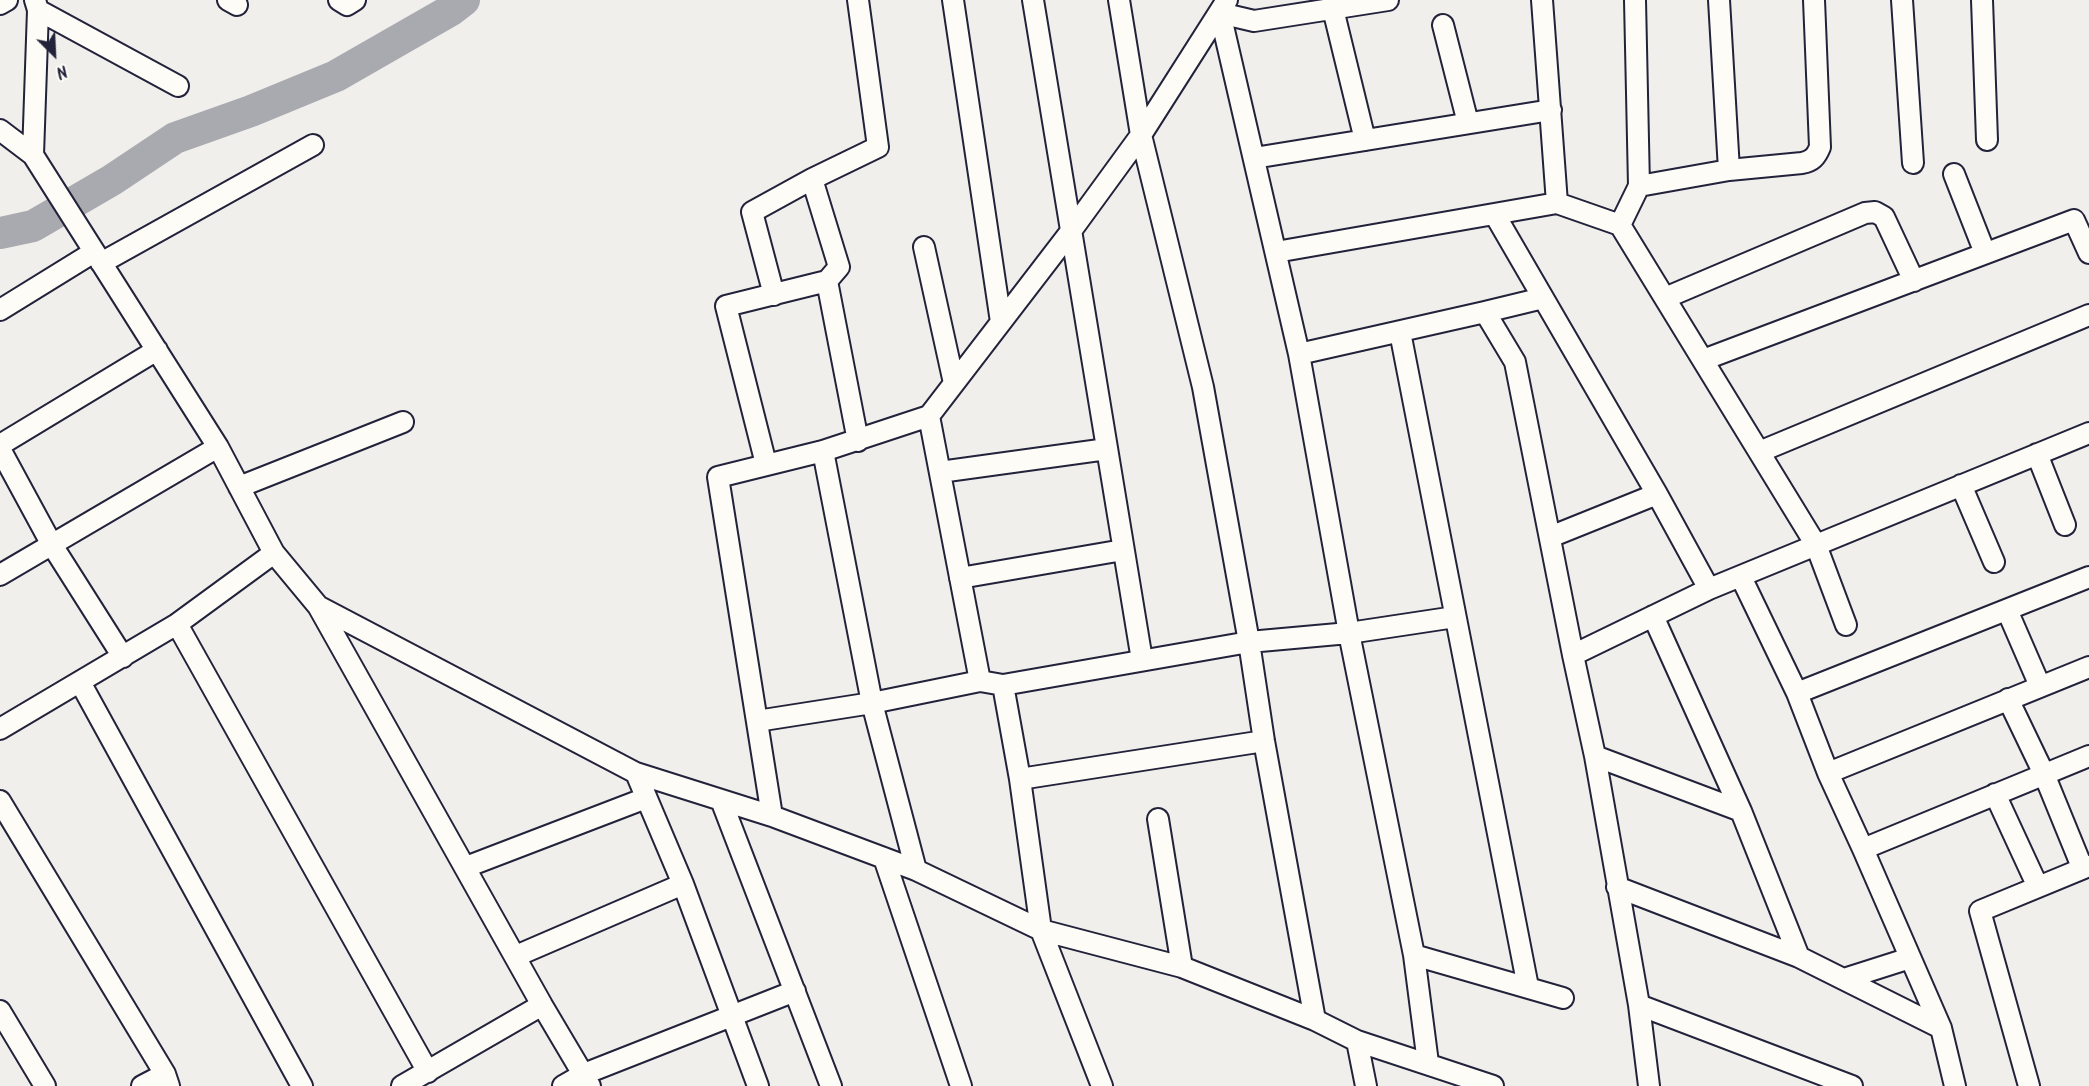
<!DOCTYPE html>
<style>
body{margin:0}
#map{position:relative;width:2089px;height:1086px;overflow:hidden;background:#f0efec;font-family:Kalam,sans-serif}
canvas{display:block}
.north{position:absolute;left:24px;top:24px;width:60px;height:60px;-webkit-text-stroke:4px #fdfcf7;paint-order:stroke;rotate:156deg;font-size:16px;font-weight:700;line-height:24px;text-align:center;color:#22223b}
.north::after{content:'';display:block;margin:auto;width:21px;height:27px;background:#22223b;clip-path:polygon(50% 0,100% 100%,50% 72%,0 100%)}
</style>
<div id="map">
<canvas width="2089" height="1086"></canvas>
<div class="north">N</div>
</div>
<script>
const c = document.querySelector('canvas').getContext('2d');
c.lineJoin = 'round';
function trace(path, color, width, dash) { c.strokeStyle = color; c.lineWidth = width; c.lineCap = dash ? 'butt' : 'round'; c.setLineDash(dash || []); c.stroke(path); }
const river = new Path2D(`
 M0 233 33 226 112 180 175 138 251 111 336 76 451 10 464 0`);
const minor = new Path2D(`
 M35 0 38 10 33 155 218 447 274 553 318 606 542 1005 590 1086
 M228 0 237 5
 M339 0 347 5 355 0
 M953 0 1001 322
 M1033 0 1142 660
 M1119 0 1141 135 1203 387 1249 642 1264 741 1315 1020
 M1388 0 1254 21 1220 13 1299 354 1349 633 1414 955 1428 1063
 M1542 0 1557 203
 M1635 0 1639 186 1620 225 1816 545 1846 625
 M1902 0 1913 163
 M1982 0 1987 140
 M0 4 7 0
 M1333 9 1365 140
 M38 10 178 86
 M1443 25 1468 123
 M0 130 33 155
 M1254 158 1551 110
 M1729 170 1802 163C1812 161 1816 157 1820 147L1814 0
 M1954 174 1985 253
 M812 179 839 267 827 281 858 441
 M1639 186 1729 170 1719 0
 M1495 215 1657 494 1709 589
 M924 247 954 383
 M1276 252 1557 203 1620 225
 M101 263 313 145
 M774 295 752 212 812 179 878 147 858 0
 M1665 298 1865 213 1875 212 1884 217 1914 281
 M0 310 94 252
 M1485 312 1543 298
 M1400 332 1528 987
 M1299 354 1485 312 1515 362 1573 655 1595 756 1639 1005 1649 1086
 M1703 360 2074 220 2089 253
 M929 416 980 681
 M0 445 157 350
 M0 449 52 545 123 657
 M823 451 872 703 916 870
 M1759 452 2089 315
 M2037 454 2065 525
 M766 464 726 306 827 281
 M940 472 1107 449
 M1961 485 1994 562
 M239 487 403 422
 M1550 537 1657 494
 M0 575 218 447
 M1741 577 1797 693 1828 773 1863 849 1941 1028 1955 1086
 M960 578 1123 550
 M318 606 636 773 772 816 916 870 1041 930 1182 967 1315 1020 1357 1041 1493 1086
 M2007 610 2040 686
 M1653 616 1741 811 1799 957
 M177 624 428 1072
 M1573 655 1709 589 2089 433
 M80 682 302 1086
 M1003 685 1020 779 1041 930 1102 1086
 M1797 693 2089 577
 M2008 699 2044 774 2082 867
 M757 721 872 703 980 681 1003 685 1249 642 1349 633 1455 617
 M0 729 177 624 274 553
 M1595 756 1741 811
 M636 773 683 884 758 1086
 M1828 773 2089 667
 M1020 779 1264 741
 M1995 794 2038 887
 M721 800 831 1086
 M0 801 165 1074 169 1086
 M772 816 718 477 823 451 929 416 1071 231 1141 135 1227 0
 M1158 819 1182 967
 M1863 849 2089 756
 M884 858 961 1086
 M466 867 646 798
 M1617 887 1799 957 1941 1028
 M1414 955 1563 998
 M516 956 683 884
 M1844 979 1910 958
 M1639 1005 1852 1086
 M0 1011 45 1086
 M1357 1041 1366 1086
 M142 1086 165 1074
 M402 1086 542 1005
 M563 1086 584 1074 795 991
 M2029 1086 1980 911 2089 866`);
trace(river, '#a9a9b0', 32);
trace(minor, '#22223b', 24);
trace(minor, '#fdfcf7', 20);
</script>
